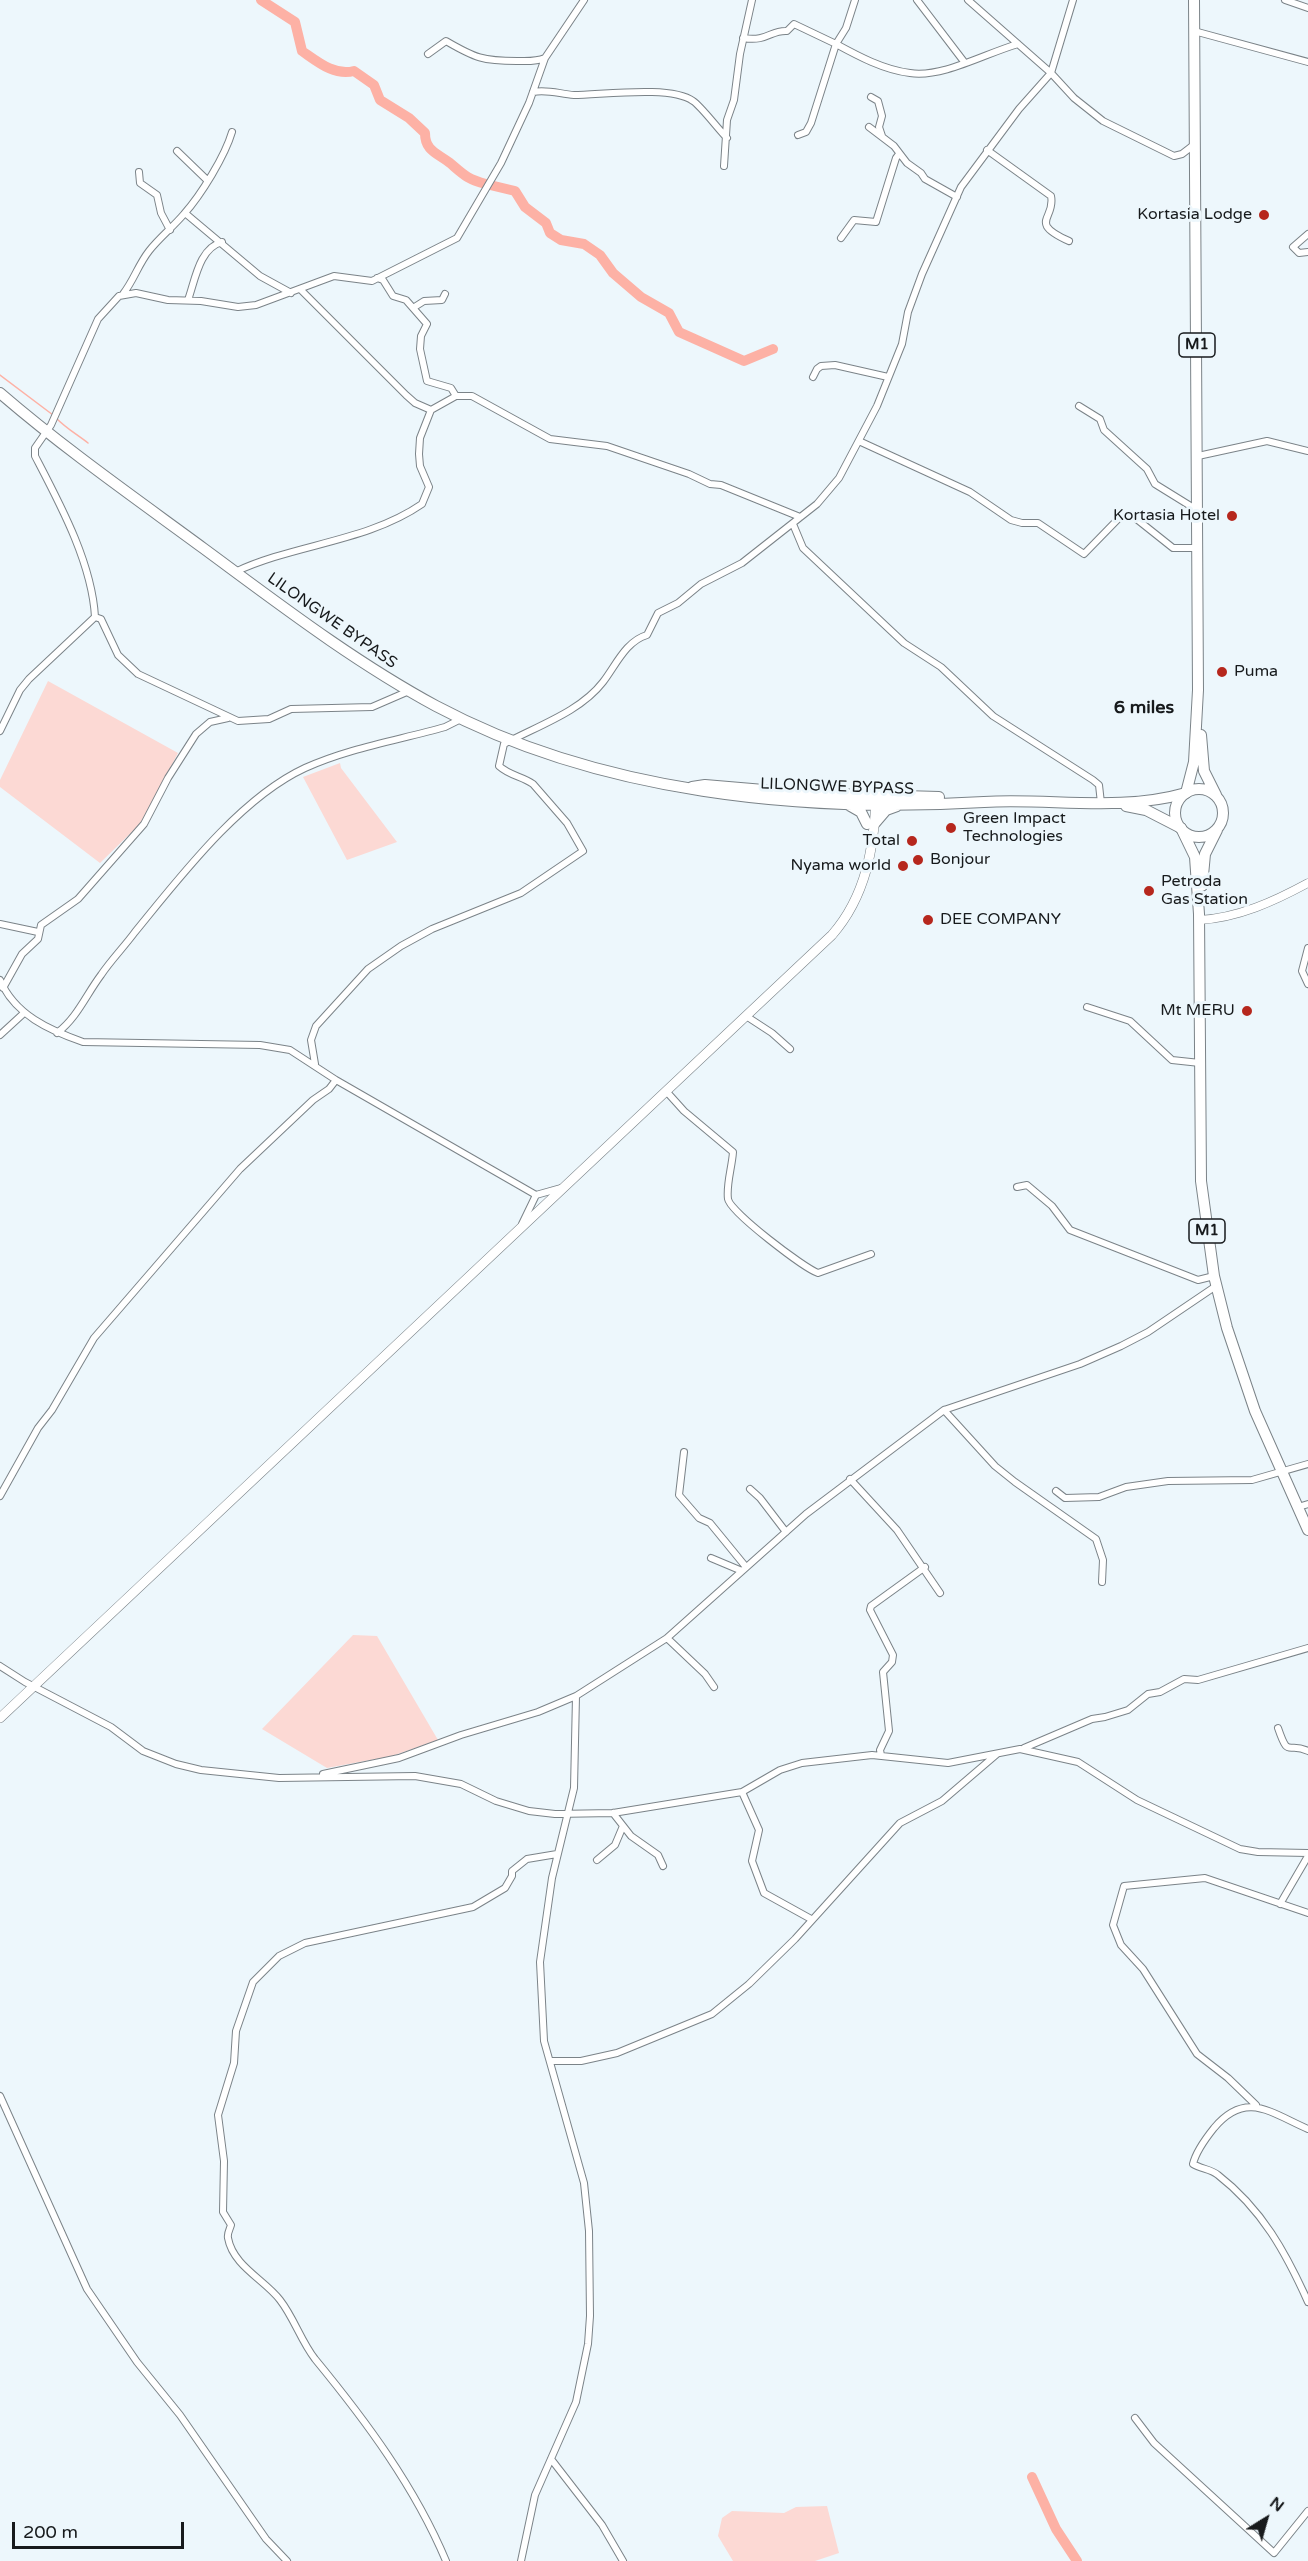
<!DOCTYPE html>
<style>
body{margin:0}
#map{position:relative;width:1308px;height:2561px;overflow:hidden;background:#edf7fc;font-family:"Varela Round",sans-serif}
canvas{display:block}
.north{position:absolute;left:1236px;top:2489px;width:60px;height:60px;-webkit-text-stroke:4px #edf7fc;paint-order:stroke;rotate:37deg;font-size:16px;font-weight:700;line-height:24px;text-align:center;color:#171a1c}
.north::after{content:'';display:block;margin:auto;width:21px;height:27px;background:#171a1c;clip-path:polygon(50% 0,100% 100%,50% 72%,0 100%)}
.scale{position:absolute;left:12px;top:2522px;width:172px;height:27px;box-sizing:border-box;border:3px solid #171a1c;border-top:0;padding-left:8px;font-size:18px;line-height:21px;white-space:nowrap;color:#171a1c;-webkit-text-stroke:4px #edf7fc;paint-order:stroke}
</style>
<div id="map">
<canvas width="1308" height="2561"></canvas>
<div class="north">N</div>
<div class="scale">200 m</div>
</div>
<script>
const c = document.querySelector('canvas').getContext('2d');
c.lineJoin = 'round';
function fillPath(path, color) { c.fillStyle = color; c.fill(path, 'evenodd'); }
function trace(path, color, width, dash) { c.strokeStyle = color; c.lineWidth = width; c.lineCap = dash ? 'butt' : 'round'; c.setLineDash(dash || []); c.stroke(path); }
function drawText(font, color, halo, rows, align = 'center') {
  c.font = font + ' "Varela Round",sans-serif'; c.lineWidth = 6; c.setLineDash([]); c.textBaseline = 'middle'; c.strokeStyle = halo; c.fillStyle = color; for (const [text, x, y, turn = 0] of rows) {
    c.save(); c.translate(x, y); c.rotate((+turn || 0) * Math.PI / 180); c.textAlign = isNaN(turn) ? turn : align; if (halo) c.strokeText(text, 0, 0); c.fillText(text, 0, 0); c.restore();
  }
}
const green = new Path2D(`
 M48 681 178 753 142 822 100 863 0 787V780Z
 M340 763 341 768 397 842 347 860 303 777Z
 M353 1635 377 1636 438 1740 392 1756 327 1768 262 1729Z
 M827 2506 839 2553 815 2561H733L718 2536 722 2518 732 2511 784 2513 796 2507Z`);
const stream = new Path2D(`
 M0 375 53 415
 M56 418C67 429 75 433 88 443`);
const river = new Path2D(`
 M261 0 295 22 302 51C318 62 334 76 354 71L374 85 380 100 409 118 425 133C425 151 437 153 450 163 464 175 467 179 486 184
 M490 185 515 191 525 207 546 223 550 233 561 240 584 244 600 255 613 273 641 297 669 313 679 332 744 361 773 349
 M1032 2477 1056 2529 1077 2561`);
const minor = new Path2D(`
 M917 0 965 63
 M968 0 1051 73 1074 98 1103 121 1174 156 1182 154 1195 144
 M1285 0 1308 8
 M1194 31 1308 62
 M743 38C768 42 770 30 787 31L794 24 836 44 846 28 855 0
 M428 54 446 41C475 58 483 61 517 61 526 61 536 62 545 58
 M533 92C547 89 560 94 574 95 601 95 671 85 693 101 700 105 719 130 727 138
 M871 97 878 101 882 116 879 127 882 136
 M869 127 894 146 907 163 921 173 925 179 957 197
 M798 135 806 132 811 123 836 44C858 56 884 70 910 73 943 78 986 53 1018 44
 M987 150 1051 196C1056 219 1027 222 1069 241
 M177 151 207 180
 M724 166 727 120 734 100 740 54 752 0
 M139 172 140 183 157 195 161 213 170 230
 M185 213 260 276 291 293
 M1308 234 1293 247 1299 253 1308 252
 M841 238 854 220 876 222 896 158 899 154
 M377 278 383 280 393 296 406 300 427 324 421 336 420 349 427 381 451 388 456 396
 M301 290 406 395 415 403 431 410
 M123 294C134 280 138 265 149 251 159 238 173 227 184 214 201 195 225 156 232 132
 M188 300C195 281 199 248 222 242
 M413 308 424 301 442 300 445 294
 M813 377 817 369 821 366 835 365 888 377
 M1079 406 1100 419 1104 430 1147 469 1155 484 1197 510
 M861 442 970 492 1011 520 1022 523H1038L1084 554 1123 514 1134 517 1173 548H1198
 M1198 456 1267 441 1308 451
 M793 524 803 548 904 643 941 667 993 716 1093 780 1099 785 1101 803
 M235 572C294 544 367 542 422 504L429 487 420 466 419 454 420 438 431 410 456 396H472L550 439 607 446 689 474 710 484 721 485 800 517
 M95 617 101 619 118 655 138 674 238 721 269 719 291 709 372 707 409 691
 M0 731 20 690 29 679 95 617C92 563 60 504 35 456V448L51 425 98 319 119 296 136 293 168 300 201 301 238 307 256 305 334 276 372 281 457 238 501 163 529 103 545 58 584 0
 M0 924 38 932
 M1308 948 1302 971 1308 984
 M0 980C15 1015 49 1030 83 1042L260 1045 290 1050 336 1080 536 1195 561 1188
 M3 988 22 954 38 939 41 925 78 899 144 824 168 778 196 734 210 722 228 718
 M1087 1007 1130 1021 1172 1060 1200 1063
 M746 1016 772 1033 790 1049
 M57 1033C77 1018 86 995 101 975 111 960 124 947 135 932 180 877 240 798 305 768 349 748 399 740 445 727L461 719
 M0 1035 24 1013
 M315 1064 311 1040 316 1026 368 969 401 946 432 929 521 893 583 851 567 823 533 784C522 776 510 776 499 766L504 744C537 726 580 712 603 682 616 665 626 641 647 635L658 613 678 603 701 584 742 563 817 504 839 478 877 406 902 344 908 312 922 274 961 187 1019 109 1051 73 1073 0
 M666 1091 684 1111 733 1152C732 1167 726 1185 728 1199 730 1212 804 1268 818 1273L871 1254
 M1017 1187 1027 1185 1052 1206 1070 1230 1198 1280 1214 1276
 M522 1224 536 1195
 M944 1410 995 1466 1015 1482 1096 1539 1103 1560 1102 1582
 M684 1452 679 1495 699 1518 710 1523 746 1567
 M850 1479 897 1530 940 1593
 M750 1489 760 1498 786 1532
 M1056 1491 1065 1498 1099 1497 1126 1487 1168 1481 1252 1480 1308 1464
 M0 1496 38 1428 52 1410 94 1338 240 1169 313 1100 329 1089 336 1080
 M1298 1507 1308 1504
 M711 1558 742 1571
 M667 1638 705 1674 714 1687
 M0 1666 25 1682 111 1727 143 1751 176 1764 201 1770 279 1778 415 1776 461 1784 496 1801 529 1811 555 1814 613 1813 742 1792 780 1770 802 1763 872 1755 948 1763 1020 1749 1078 1762 1137 1800 1240 1849 1258 1852 1308 1853
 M1278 1728C1289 1760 1287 1741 1308 1751
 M1024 1748 1092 1719 1105 1717 1128 1710 1148 1694 1160 1692 1184 1679 1198 1680 1308 1648
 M881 1755 880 1750 889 1731 883 1672 892 1662 893 1655 870 1610 871 1606 925 1567
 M323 1774 399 1758 461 1735 538 1712 576 1696 667 1638 806 1514 944 1410 1080 1364 1121 1346 1148 1332 1216 1286
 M742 1792 759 1830 752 1861 764 1893 811 1919
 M613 1813 631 1836 658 1855 663 1866
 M597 1860 615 1845 623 1826
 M1280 1904 1308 1856
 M550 2061H581L617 2053 712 2014 749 1984 795 1939 900 1823 942 1801 997 1754
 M0 2096 87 2289 137 2362 180 2415 266 2539 287 2561
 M1256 2105 1228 2078 1197 2054 1143 1969 1121 1945 1113 1925 1124 1886 1205 1878 1308 1913
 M1308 2129C1271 2113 1246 2090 1214 2128 1206 2138 1196 2151 1193 2164 1201 2169 1211 2169 1218 2175 1262 2209 1286 2253 1308 2302
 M1135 2418 1154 2443 1274 2553 1308 2511
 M551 2459 602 2525 623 2561
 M446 2561C415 2487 366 2421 315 2359 301 2341 294 2318 280 2300 265 2280 233 2266 228 2238 227 2233 230 2229 231 2225L223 2212 224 2161 218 2115 234 2063 236 2031 253 1982 279 1956 305 1943 473 1907 505 1888 512 1876V1871L527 1859 557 1854
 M521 2561 535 2495 576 2402 588 2344 590 2316 589 2231 584 2183 544 2041 540 1962 552 1878 574 1788 576 1696`);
const tertiary = new Path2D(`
 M1199 920C1238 918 1275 901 1308 883`);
const secondary = new Path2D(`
 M0 1718 832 935C866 896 874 848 876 798`);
const primary = new Path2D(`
 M0 393C65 449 135 498 203 548 279 604 353 661 436 706 599 793 802 813 984 802 1051 798 1120 812 1186 793
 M692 787 705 785 799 793 939 797
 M847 804 861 812 867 824
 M1126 806 1146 810 1181 828
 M874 824 886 810 897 806`);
const trunk = new Path2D(`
 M1201 735 1204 771 1216 795
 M1175 813a24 24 0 1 1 48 0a24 24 0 1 1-48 0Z
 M1186 793 1194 762 1198 690 1194 0
 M1181 828 1195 857 1199 914 1201 1181 1214 1276 1227 1328 1255 1411 1308 1530
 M1202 886 1205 854 1217 830`);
const markers = [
 [1264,215,6,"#b6271d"],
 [1232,516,6,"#b6271d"],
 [1222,672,6,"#b6271d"],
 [951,828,6,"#b6271d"],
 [912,841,6,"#b6271d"],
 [918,860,6,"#b6271d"],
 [903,866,6,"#b6271d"],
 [1149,891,6,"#b6271d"],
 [928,920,6,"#b6271d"],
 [1247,1011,6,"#b6271d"]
];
const shields = [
 [1197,345,36],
 [1207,1231,36]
];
const shieldNames = [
 ["M1",1197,345],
 ["M1",1207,1231]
];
const poiNames = [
 ["Kortasia Lodge",1252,215],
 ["Kortasia Hotel",1220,516],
 ["Puma",1234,672,"left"],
 ["Green Impact",963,819,"left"],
 ["Technologies",963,837,"left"],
 ["Total",900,841],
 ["Bonjour",930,860,"left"],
 ["Nyama world",891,866],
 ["Petroda",1161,882,"left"],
 ["Gas Station",1161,900,"left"],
 ["DEE COMPANY",940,920,"left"],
 ["Mt MERU",1235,1011]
];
const streetNames = [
 ["LILONGWE BYPASS",332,621,35],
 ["LILONGWE BYPASS",837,787,2]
];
const neighbourhoodNames = [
 ["6 miles",1144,708]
];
fillPath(green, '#fcd9d4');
trace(stream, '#fdb1a5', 1.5);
trace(river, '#fdb1a5', 10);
trace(minor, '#7b8388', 8);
trace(tertiary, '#7b8388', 9);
trace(secondary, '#7b8388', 10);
trace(primary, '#7b8388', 12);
trace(trunk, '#7b8388', 12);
trace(minor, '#fff', 6);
trace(tertiary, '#fff', 8);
trace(secondary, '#fff', 9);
trace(primary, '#fff', 10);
trace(trunk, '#fff', 10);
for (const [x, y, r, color] of markers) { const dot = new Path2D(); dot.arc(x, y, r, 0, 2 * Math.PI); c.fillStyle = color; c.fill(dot); trace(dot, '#edf7fc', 2); }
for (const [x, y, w] of shields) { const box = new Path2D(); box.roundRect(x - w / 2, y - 12, w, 24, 4.5); c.fillStyle = '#edf7fc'; c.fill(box); trace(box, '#171a1c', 1.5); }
drawText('bold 15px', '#171a1c', null, shieldNames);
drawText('16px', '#171a1c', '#edf7fc', poiNames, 'right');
drawText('16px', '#171a1c', '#edf7fc', streetNames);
drawText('bold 18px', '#171a1c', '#edf7fc', neighbourhoodNames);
</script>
